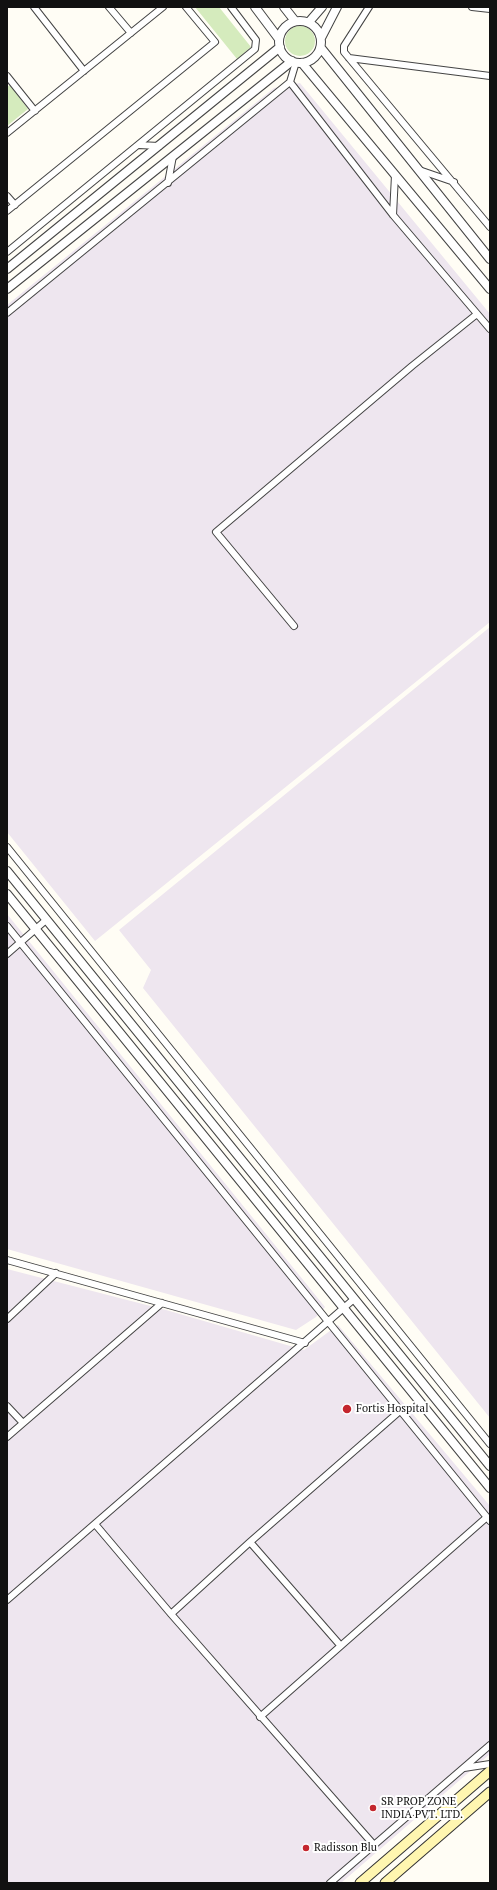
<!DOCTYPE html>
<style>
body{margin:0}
#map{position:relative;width:497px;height:1890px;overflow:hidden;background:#fffdf5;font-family:"PT Serif",serif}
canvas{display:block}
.frame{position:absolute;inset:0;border:8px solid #111;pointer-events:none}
</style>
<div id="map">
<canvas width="497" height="1890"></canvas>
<div class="frame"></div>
</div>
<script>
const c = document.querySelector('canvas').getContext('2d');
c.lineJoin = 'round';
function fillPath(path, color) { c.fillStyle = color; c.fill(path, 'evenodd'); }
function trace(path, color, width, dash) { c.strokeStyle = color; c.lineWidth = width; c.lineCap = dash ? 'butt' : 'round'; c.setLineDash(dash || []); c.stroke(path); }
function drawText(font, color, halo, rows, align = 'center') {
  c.font = font + ' "PT Serif",serif'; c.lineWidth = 4; c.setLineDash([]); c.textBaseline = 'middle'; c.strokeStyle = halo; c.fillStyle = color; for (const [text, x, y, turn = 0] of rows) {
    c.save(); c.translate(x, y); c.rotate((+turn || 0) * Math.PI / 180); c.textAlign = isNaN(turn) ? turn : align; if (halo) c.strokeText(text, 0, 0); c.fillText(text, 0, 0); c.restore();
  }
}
const industrial = new Path2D(`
 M300 83 490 314V622L95 941 7 832V305L274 88Z
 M490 627V1418L143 988 151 970 119 930Z
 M7 914 325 1307 316 1317 296 1330 7 1249Z
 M7 1269 166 1310 304 1350 338 1325 490 1506V1754L341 1883H7Z`);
const green = new Path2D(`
 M195 7H219L251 47 237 59Z
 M285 41a15 15 0 1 1 30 0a15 15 0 1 1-30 0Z
 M10 85 28 109 7 126V87Z`);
const minor = new Path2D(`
 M34 7 84 71
 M109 7 131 33
 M369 7 344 46V52L490 227
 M472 7 490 9
 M349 58 490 76
 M7 76 35 111
 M290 82 393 215 490 329
 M7 133 163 7
 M139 145 159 146
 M419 170 454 182
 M168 183 173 156
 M7 196 15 205
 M7 211 215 42 186 7
 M393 215 395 175
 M7 252 255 49 256 40 231 7
 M7 313 290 82 296 62
 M294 626 216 532 412 366 477 314
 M7 847 490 1444
 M7 926 490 1521
 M7 954 46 920
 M7 1260 305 1343
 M7 1319 56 1273
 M7 1406 23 1423
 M7 1437 162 1303
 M95 1524 171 1614 374 1845
 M250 1542 340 1645
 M7 1600 354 1299
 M171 1614 250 1542 401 1410
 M260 1717 487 1517
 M464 1768 490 1764
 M330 1883 490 1745`);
const tertiary = new Path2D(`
 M255 7 279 39
 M284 7 295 21
 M279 42a21 21 0 1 1 42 0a21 21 0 1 1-42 0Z
 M309 22 322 7
 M321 38 337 7
 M321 48 490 259
 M302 63 490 289
 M7 269 280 47
 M7 289 292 61
 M7 871 490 1466
 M7 894 490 1488`);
const secondary = new Path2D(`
 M360 1883 490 1771
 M385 1883 490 1792`);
const markers = [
 [347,1409,5,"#c4262e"],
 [373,1808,4,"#c4262e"],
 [306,1848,4,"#c4262e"]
];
const poiNames = [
 ["Fortis Hospital",356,1409],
 ["SR PROP ZONE",381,1802],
 ["INDIA PVT. LTD.",381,1815],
 ["Radisson Blu",314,1848]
];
fillPath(industrial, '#eee6ef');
fillPath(green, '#d5ebbd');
trace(minor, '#444', 8);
trace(tertiary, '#444', 10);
trace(secondary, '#333', 11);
trace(minor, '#fff', 6);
trace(tertiary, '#fff', 8);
trace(secondary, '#fff6b0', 9);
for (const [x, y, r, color] of markers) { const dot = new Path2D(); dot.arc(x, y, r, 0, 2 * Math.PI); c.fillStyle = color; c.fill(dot); trace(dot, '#fff', 1.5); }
drawText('11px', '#111', '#fff', poiNames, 'left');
</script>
